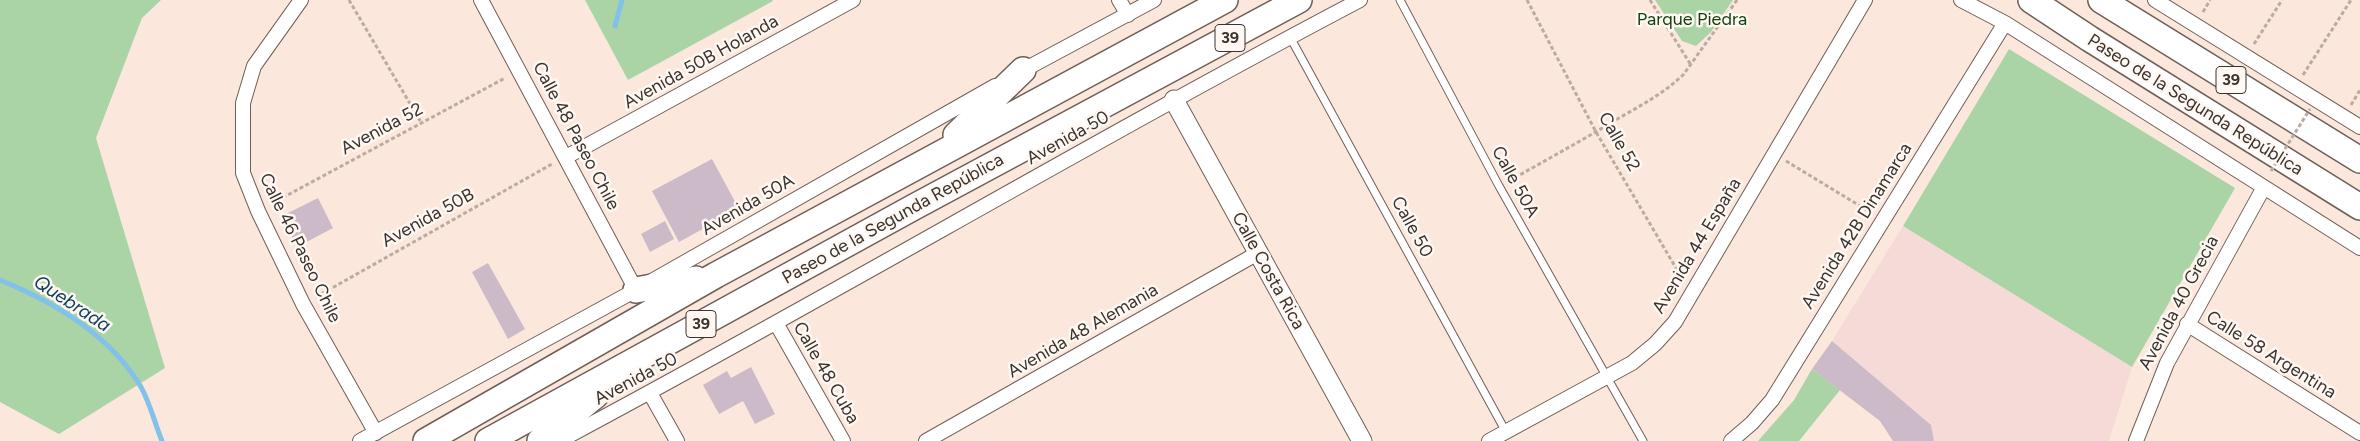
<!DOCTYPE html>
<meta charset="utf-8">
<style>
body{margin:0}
canvas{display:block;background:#fbe7db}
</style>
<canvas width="2360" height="441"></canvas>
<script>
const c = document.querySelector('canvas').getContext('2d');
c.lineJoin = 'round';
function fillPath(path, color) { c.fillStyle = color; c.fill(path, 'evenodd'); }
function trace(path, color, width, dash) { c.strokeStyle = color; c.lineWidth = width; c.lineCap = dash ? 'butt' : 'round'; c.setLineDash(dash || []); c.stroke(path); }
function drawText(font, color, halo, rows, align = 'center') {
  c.font = font + ' Figtree,sans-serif'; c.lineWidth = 5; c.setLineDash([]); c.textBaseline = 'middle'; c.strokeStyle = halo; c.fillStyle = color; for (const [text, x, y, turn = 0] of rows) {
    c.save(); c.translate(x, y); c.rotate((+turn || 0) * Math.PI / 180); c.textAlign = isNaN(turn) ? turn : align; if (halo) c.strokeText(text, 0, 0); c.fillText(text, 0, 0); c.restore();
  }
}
const education = new Path2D(`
 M1903 226 2132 367 2109 441H1934L1931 425 1832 341Z`);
const green = new Path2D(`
 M0 0H161L142 18 96 138 165 368 59 434 0 402Z
 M585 0H772L773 1 628 80Z
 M1655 0H1733L1711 32 1696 46 1682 41Z
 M2009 49 2235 188 2132 367 1903 226Z
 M1812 369 1840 390 1799 441H1758L1794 400Z`);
const stream = new Path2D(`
 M615 26 622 0
 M0 280C54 302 111 336 141 387 150 403 155 424 162 441`);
const building = new Path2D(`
 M712 159 739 209 679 242 652 191Z
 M318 198 333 228 297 247 282 216Z
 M665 221 674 239 650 252 641 234Z
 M488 263 525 329 508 339 472 272Z
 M1832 341 1931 425 1934 441H1893L1880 421 1812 369Z
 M751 367 775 414 755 424 743 401 719 414 703 385 727 371 731 378Z`);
const path = new Path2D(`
 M349 0 422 124
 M1527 0 1596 132 1683 280
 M1650 0 1691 65
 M2203 12 2210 0
 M2254 44 2282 0
 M2303 75 2351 0
 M2351 105 2360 90
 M1786 161 1870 212
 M1509 181C1546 160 1583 140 1619 118 1642 105 1664 93 1683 75L1737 0
 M271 204 505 78
 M316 297 552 164`);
const lane = new Path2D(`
 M1400 0 1499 186 1643 441
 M1290 37 1506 432`);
const street = new Path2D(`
 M301 0 254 66 243 103V173L258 211 303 304 376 433
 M481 0 636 290
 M1119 0 1128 15
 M1961 0 2005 23 2360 248
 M2155 0 2360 127
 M1018 73 1154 0
 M566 157 853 0
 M776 323 843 441
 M2187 324 2360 433
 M650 393 677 441
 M360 441 636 290 995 86
 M559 441C828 298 1090 142 1360 0
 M926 441 1258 253
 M1489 441 1632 363 1655 344 1675 322 1865 0
 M1731 441 1752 423 1772 400 2005 23
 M2136 441 2167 363 2264 187`);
const secondary = new Path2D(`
 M1174 100 1362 441`);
const highway = new Path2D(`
 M2031 0 2090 39 2360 207
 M2101 0 2360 160
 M956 135 1023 70
 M636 290 696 279
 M426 441 716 275 1225 0
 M488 441 914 207 1299 0
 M540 441 596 395`);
const pathBridge = new Path2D(`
 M2271 171 2310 109`);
const shields = [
 [1230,38,30],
 [2231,80,30],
 [701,324,30]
];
const shieldNames = [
 ["39",1230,38],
 ["39",2231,80],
 ["39",701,324]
];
const parkNames = [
 ["Parque Piedra",1692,20]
];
const streetNames = [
 ["Avenida 50B Holanda",701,62,-29],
 ["Paseo de la Segunda República",2195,105,32],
 ["Avenida 52",382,129,-28],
 ["Calle 48 Paseo Chile",576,136,62],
 ["Avenida 50",1068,138,-29],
 ["Calle 52",1619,142,60],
 ["Calle 50A",1515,182,61],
 ["Avenida 50A",748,205,-30],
 ["Avenida 50B",428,218,-29],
 ["Paseo de la Segunda República",893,219,-29],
 ["Avenida 42B Dinamarca",1857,226,-58],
 ["Calle 50",1412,227,61],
 ["Avenida 44 España",1697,246,-59],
 ["Calle 46 Paseo Chile",300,248,64],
 ["Calle Costa Rica",1268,271,61],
 ["Avenida 40 Grecia",2179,303,-62],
 ["Avenida 48 Alemania",1083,331,-30],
 ["Calle 58 Argentina",2271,355,32],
 ["Calle 48 Cuba",826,373,60],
 ["Avenida 50",636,379,-28]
];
const waterNames = [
 ["Quebrada",72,304,33]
];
fillPath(education, '#f5dad8');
fillPath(green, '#aad4a6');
trace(stream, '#82c1ea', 5);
fillPath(building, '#ccbac8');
trace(lane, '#705f56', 9);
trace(street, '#705f56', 16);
trace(secondary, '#705f56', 21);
trace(highway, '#705f56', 28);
trace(path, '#bbaca2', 3, [4, 2.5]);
trace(lane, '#fff', 7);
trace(street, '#fff', 14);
trace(secondary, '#fff', 19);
trace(highway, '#fff', 25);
trace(pathBridge, '#bbaca2', 3, [4, 2.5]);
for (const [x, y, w] of shields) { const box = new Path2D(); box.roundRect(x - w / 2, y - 13.5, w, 27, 4); c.fillStyle = '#fff7f2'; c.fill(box); trace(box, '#3a332e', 1); }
drawText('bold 16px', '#3a332e', null, shieldNames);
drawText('18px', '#0f3f0c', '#fff7f2', parkNames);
drawText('18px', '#3a332e', '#fff7f2', streetNames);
drawText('italic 19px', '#0e425d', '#fff7f2', waterNames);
</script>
